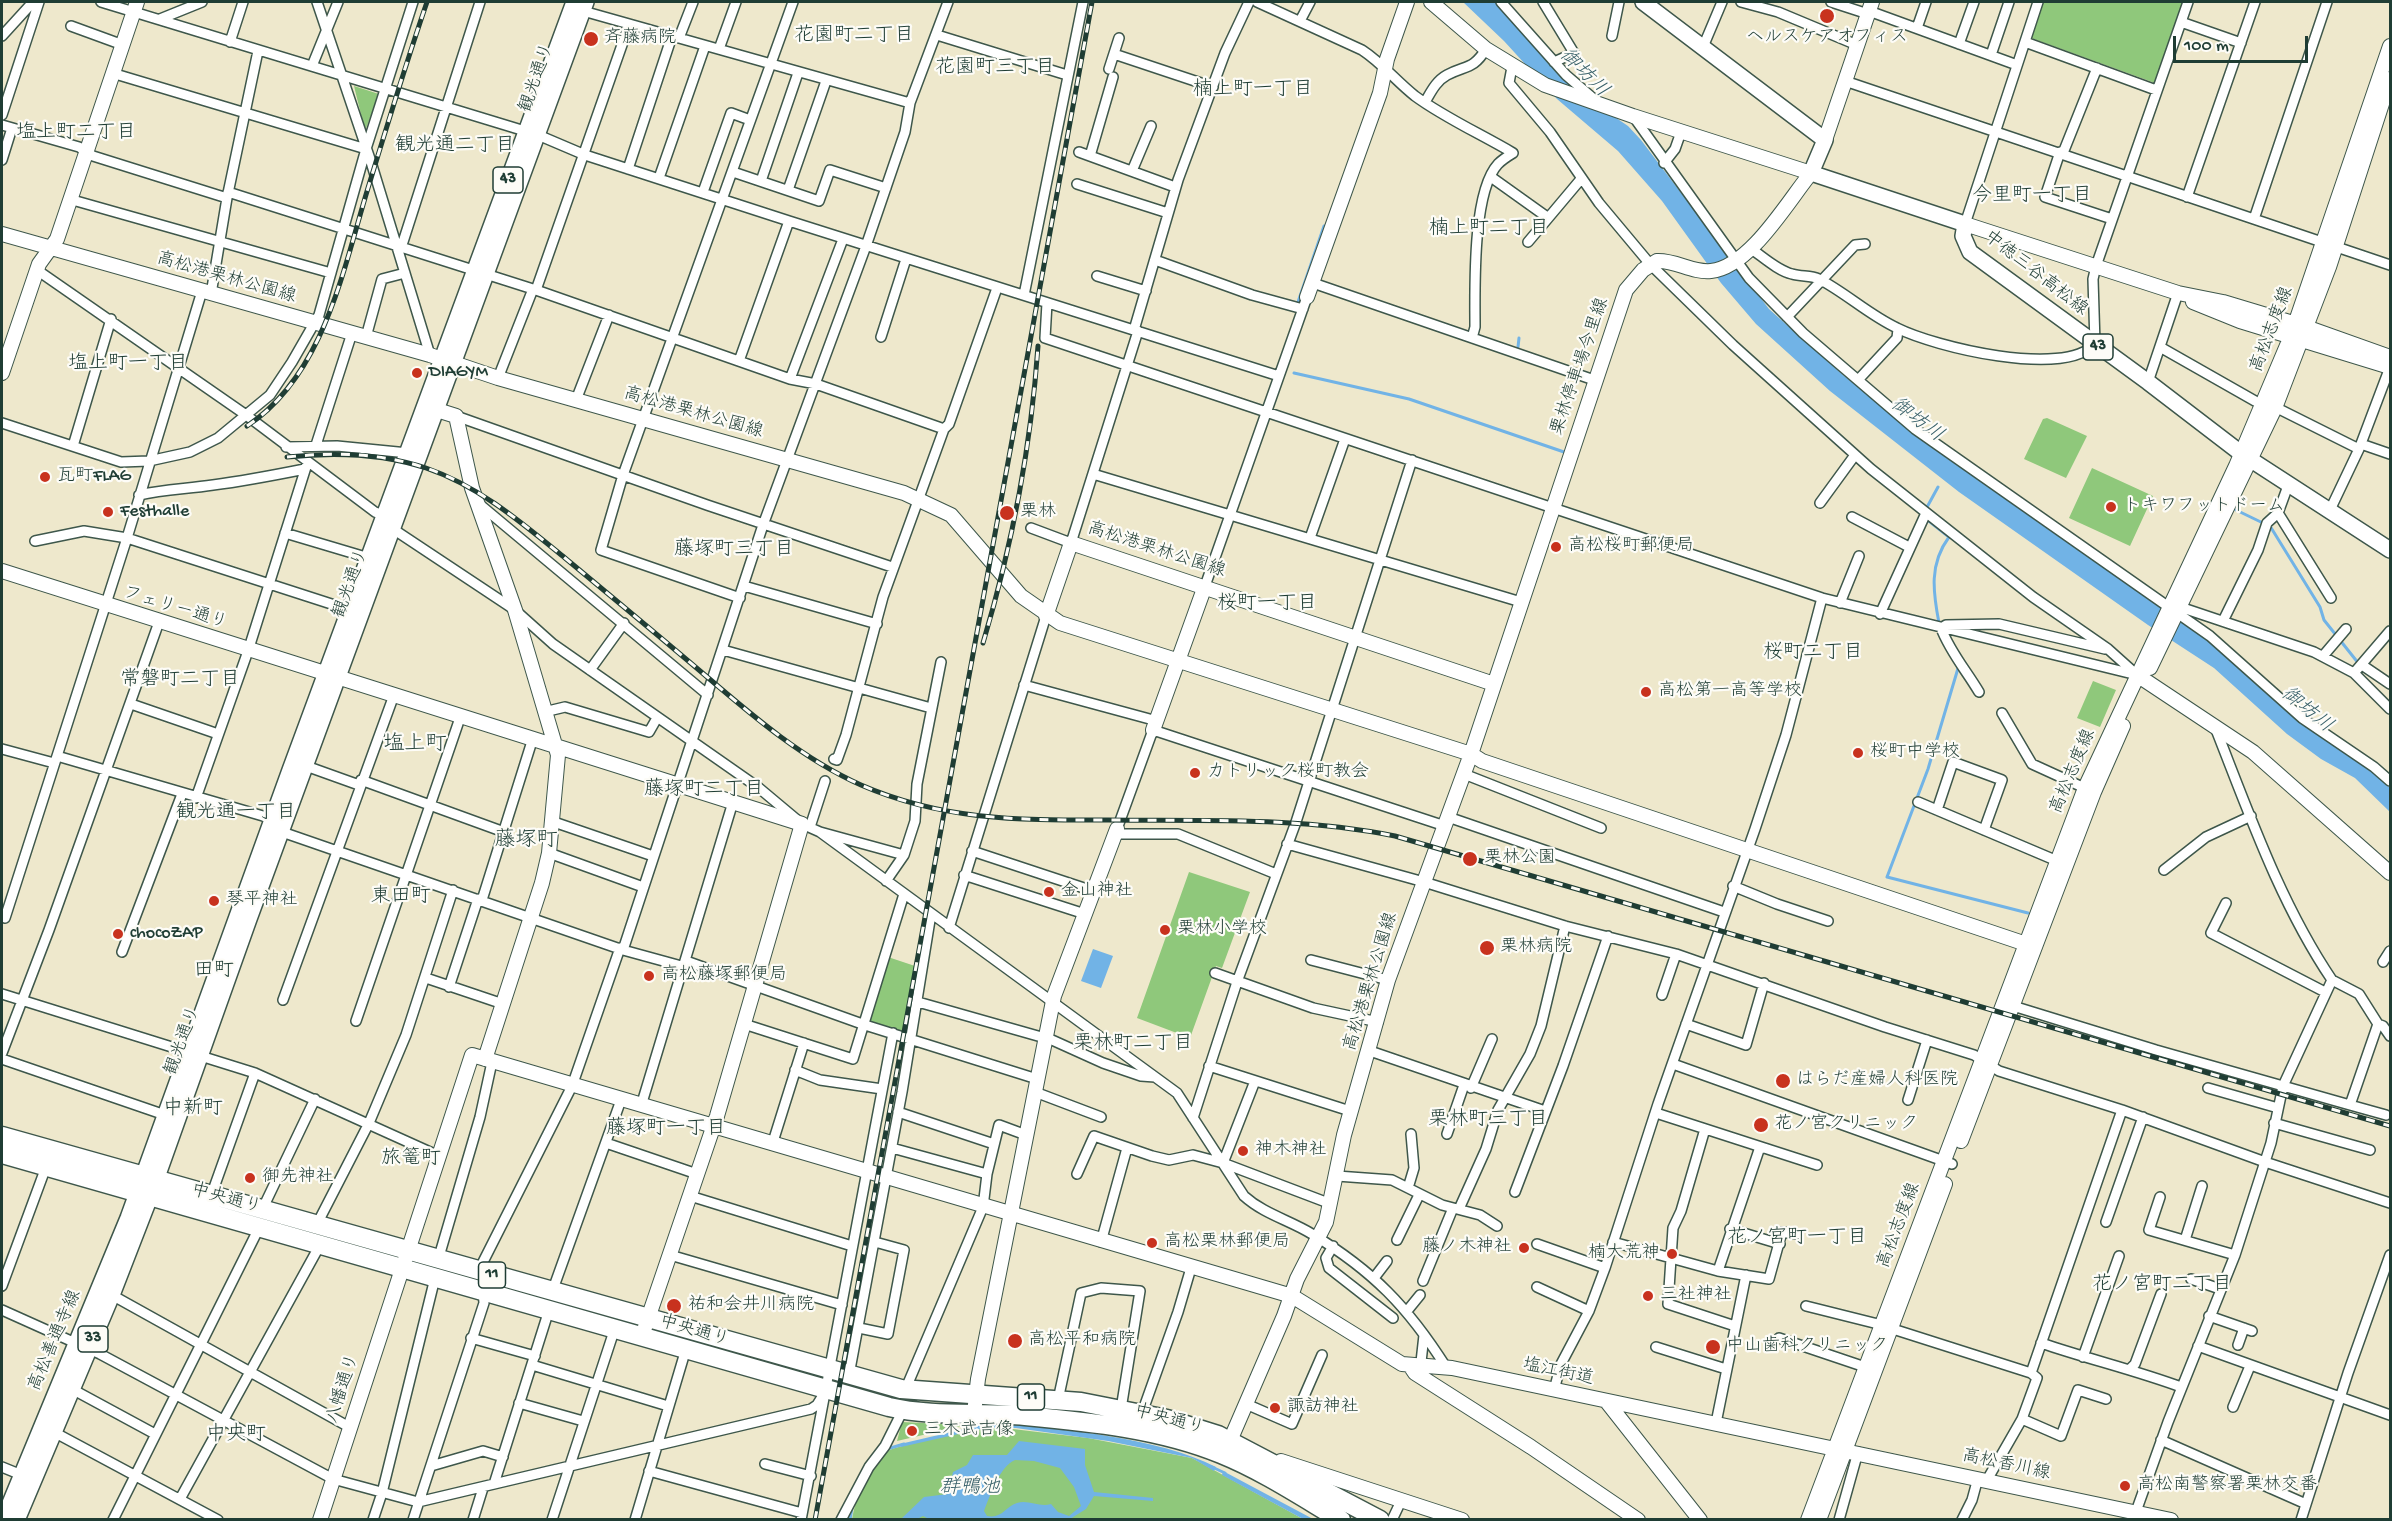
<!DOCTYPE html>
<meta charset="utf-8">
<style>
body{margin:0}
#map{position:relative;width:2392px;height:1521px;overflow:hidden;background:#eee8cc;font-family:"Gochi Hand",sans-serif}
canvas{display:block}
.frame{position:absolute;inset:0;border:3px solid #1f3d34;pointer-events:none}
.scale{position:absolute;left:2173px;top:36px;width:135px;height:27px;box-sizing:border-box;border:3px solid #1f3d34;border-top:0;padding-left:8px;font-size:18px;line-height:21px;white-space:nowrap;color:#1f3d34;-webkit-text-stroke:4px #fdfcf7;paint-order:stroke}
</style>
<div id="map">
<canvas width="2392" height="1521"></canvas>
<div class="frame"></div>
<div class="scale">100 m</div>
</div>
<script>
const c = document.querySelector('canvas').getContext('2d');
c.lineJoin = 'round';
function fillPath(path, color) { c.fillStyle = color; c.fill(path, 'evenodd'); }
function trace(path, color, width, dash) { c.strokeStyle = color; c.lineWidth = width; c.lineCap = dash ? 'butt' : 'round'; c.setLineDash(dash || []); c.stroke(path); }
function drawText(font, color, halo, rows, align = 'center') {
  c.font = font + ' "Gochi Hand","Klee One",sans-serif'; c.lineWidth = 4.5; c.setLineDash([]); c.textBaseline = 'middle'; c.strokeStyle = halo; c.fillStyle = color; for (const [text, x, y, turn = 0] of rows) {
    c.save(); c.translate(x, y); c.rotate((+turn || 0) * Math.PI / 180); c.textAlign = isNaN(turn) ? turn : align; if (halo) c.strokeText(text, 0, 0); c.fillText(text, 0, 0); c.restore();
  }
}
const green = new Path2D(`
 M2043 2H2184L2155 83 2031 38Z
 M354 86 379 94 365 131Z
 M2047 418 2087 436 2066 478 2024 459 2043 419Z
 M2092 468 2153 496 2130 546 2069 518Z
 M2093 681 2116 690 2100 727 2077 718Z
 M1189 872 1250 892 1222 968 1216 966 1190 1038 1137 1018Z
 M888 957 915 966 903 1032 868 1022Z
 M902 1422 966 1425 897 1441Z
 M996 1427 1088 1438 1192 1458 1303 1519 852 1520C856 1496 867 1466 888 1451 896 1445 983 1428 996 1427Z`);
const water = new Path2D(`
 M1463 2H1498L1600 107 1628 126 1641 140 1769 309 1843 375 1954 462 2212 644 2298 721 2375 774 2390 788V812L2355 778 2321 759 2287 734 2214 668 2148 625 1959 492 1830 391 1756 324 1721 283 1662 201 1618 151 1557 99 1504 41Z
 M1093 949 1113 956 1101 988 1081 981Z
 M997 1424C1061 1428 1159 1438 1216 1467L1214 1471 1192 1458 1108 1441 1016 1428H985L901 1447 900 1444 977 1426Z
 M1019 1441 1085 1449V1465L1094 1492 1153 1498V1501L1094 1496 1086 1509 1070 1519 931 1520 923 1516 917 1519H901L924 1497 948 1494 953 1472 967 1465 973 1455H1007ZM1015 1460 1034 1461 1060 1468 1074 1487 1081 1506 1069 1516 1058 1512 1051 1504C1040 1508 1028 1499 1017 1503 1005 1507 1002 1519 987 1516L984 1511C990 1496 999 1467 1015 1460Z
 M1223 1471 1313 1519H1303L1222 1475Z`);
const stream = new Path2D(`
 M1298 302 1324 226
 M1518 347 1519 338
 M1294 373 1409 399 1564 452
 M1926 509 1938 487
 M2236 510 2265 524
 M1925 518 1949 537C1929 564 1933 592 1939 623
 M2270 526 2320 607 2324 620 2359 664
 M1959 665 1928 769 1887 877 2028 913
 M887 1449 904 1444
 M1212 1467 1225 1473
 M850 1520 852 1508`);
const street = new Path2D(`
 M101 2 538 135 585 155 789 221 1279 376
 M317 2 371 162 430 355
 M1257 2 1362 50C1382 63 1396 81 1415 96 1445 118 1481 134 1513 153 1508 156 1502 160 1498 164 1472 192 1475 289 1475 327L1472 338
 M1501 2 1566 75 1595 100
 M1543 2 1574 53 1554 62
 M1741 2 1778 12 1857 45
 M1831 2 1868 14
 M583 11 910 103
 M1869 11 2017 65
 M160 19 202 2
 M1300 21 1310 2
 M2181 22 2241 43
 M71 26 123 45
 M1917 28 1926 2
 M937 35 1067 75
 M2 36 33 2
 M1612 36 1619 2
 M679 38 693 2
 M230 42 243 2
 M2025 42 2156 90
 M1959 44 1974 2
 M1703 47 1722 2
 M719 49 736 2
 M1114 54 1213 87
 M1991 55 2009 2
 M312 66 338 2
 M1512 67 1509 83 1550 132 1599 203 1650 264 1733 345 1871 469 2033 597 2108 649 2137 675
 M1109 69 1119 38
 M112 73 366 149
 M1845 81 2390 265
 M1425 102C1431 92 1436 81 1447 75 1466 65 1473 70 1486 49
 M2 115 39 2
 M1633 116 1749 278 1803 333 1915 429 2210 636 2302 718 2374 767 2390 781
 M2 125 79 147 93 156 227 198
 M1079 152 1175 187
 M2060 152 2045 197 2112 219
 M2063 153 2097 68
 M1090 156 1113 77
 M2 160 12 128
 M1664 163 1675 149 1681 132
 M628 169 672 36
 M1132 171 1151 126
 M733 172 819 201 830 170 886 188
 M1491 177 1547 217
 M659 178 705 46
 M761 181 798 73
 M1077 184 1168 213
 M788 190 826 81
 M228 192 536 290 790 379 816 384 944 429
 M703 192 731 113 750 120
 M2187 197 2255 2
 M69 199 331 273
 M2254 219 2327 2
 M1965 224 2038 2
 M1528 242 1581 179
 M396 246 403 242 480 2
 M1750 248C1762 256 1778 271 1792 274 1802 277 1810 275 1819 279 1846 293 1869 315 1897 328 1935 347 2063 378 2095 344L2093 279 2096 266 2188 2
 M1155 260 1252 295 1303 309
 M37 270 246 415 375 512 385 516
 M1097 276 1146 291
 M1313 283 1597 381
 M536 290 629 25
 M211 294 227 198 258 51
 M1024 295 1083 2
 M1047 303 1045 338 1822 598 2137 675
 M1787 317 1855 245 1865 244
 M1134 330 1178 180 1225 53 1249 2
 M366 337 382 279 405 273
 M881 337 906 259
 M2160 347 2255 401 2281 410 2359 449
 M739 361 789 221
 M498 378 533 289
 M790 379 843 239
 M1858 380 1897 338 1898 329
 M2148 382 2178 293
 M576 400 609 315
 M456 416 707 505 892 567
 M2 423 121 462 149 461 190 452 218 438 270 395 292 362 319 315 366 149 413 2
 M2361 444 2390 454
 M316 445 352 333
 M73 446 111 319
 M286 447 337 446 408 453
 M1093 474 1521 602
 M139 495C164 489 187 489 213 485 244 481 275 475 305 469
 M478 503 708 695
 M1820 503 1855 455
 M2330 510 2359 449 2390 367
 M2278 513 2331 598
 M1852 517 1909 547
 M1031 528 1071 543 1138 331
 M393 529 515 610 553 644 759 788 802 824 820 832 904 855
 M285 533 369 558
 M1310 538 1345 439
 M35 541 84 531 127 538 350 610
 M744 586 877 624
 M1205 586 1307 297
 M740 598 601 550 623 475 793 2
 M1840 603 1859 556
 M2180 607 2314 652 2354 673 2390 709
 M1880 614 1926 513
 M2223 621 2258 550 2267 523 2278 513 2289 483
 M723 650 931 708
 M2323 656 2346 629
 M2362 665 2390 684
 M590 670 624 623
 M2354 673 2390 631
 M1024 685 1157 721
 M1979 692C1966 670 1950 652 1941 628L1946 625 1999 624 2105 649
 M131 704 218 734
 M544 712 565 707 649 732 657 718
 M2002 713 2032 764 2089 790
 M2 749 54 763
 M57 756 263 816 273 820 282 832 623 950 685 967
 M834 759 837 760 846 735 883 597 944 429 949 424 997 288
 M306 766 359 785
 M1464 774 1601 828
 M361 780 504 832
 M196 798 248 651 307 464
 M1918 802 2062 863
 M1937 810 1953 762 2002 780 1984 830
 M1448 817 1724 912
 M551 821 653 856
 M810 827 825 781
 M1117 829 1153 730 1445 826
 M820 832 1177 1093 1244 1196C1264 1214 1289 1220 1312 1234 1373 1271 1408 1307 1446 1367
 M1115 834H1178L1276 874
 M1287 844 1424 882 1565 926 1676 954 1885 1027 1974 1055 1999 1071 2122 1110 2265 1162 2390 1203
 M972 851 1093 891
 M549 853 643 887
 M2164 870 2206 837 2251 816
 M964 875 1085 914
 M886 881 904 855 915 821 917 784 941 662
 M1733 886 1777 904 1828 921
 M482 900 533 738
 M2226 903 2211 933 2325 992
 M5 918 127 538 202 291
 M949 928 1046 616
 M623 950 763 525 866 246 905 132 910 103 948 2
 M122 952 182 794
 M1311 960 1388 980
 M686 961 865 1025 1037 1079
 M2383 962 2390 951
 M1215 973 1313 1008 1378 1022
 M426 978 503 1004
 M2332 980 2359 994 2378 1024 2383 1026 2390 1036
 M449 987 478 899
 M2 994 255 1073 439 1156
 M1662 995 1676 954
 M283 1000 394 695
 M918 1002 1052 1040 1103 1063 1141 1076 1155 1077
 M2013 1006 2156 1050 2350 1105 2378 1024
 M356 1021 461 715
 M744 1024 853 1059 904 894
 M1686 1024 1746 1045 1764 983
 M1370 1051 1545 1111
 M2 1053 49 930 159 622
 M2 1059 165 1115
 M1673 1064 1952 1164
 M1209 1066 1350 1111
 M795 1070 820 1080 882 1089
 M1471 1088 1492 1039
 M2208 1088 2278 1108
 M1035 1092 1101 1117
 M1908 1100 1927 1040
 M2350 1105 2386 1115
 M641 1106 733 802
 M898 1112 994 1144
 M1656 1113 1817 1165
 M1193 1118 1237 982 1296 822 1412 460
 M2274 1123 2370 1150
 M1705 1129 1681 1211 1673 1228 1668 1304 1735 1326
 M1447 1134 1464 1085
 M606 1143 697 1174
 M772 1145 804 1043
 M892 1148 987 1174
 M1223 1163 1331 1204
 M1077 1174 1094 1136 1152 1156 1169 1160 1193 1155 1223 1163 1255 1081
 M1337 1176 1392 1180 1442 1205 1480 1215 1497 1226
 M1408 1188 1414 1168 1411 1134
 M1515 1192 1563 1066 1608 936
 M211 1196 255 1073
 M690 1196 852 1246
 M2160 1197 2149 1230 2235 1255
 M1459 1209 1486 1149 1498 1110 1530 1054 1541 1026 1565 926
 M262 1210 315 1099
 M2106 1222 2143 1117
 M316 1226 369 1123 406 1035 453 890
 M1730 1229 1780 1244
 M1397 1240 1419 1195
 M2185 1240 2202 1186
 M1101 1242 1127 1148
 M1613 1242 1718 1271 1769 1279 1782 1232 1797 1234
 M1537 1244 1605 1268
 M1333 1246 1326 1258 1329 1268 1393 1318
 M670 1255 842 1305
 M438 1260 480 1117 492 1062
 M1718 1271 1760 1147
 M480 1273 483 1262 572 1086 620 948
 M1374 1278 1387 1261
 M2191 1279 2220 1289
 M1423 1281 1453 1208
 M2 1286 46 1167
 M1537 1287 1589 1311
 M552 1292 621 1100
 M110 1294 351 1428
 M1806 1306 1874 1323 2031 1373 2037 1378 2022 1419 1987 1480
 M2 1310 100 1354 333 1479 418 1502 811 1409 817 1405 827 1389
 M1407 1311 1420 1295
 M2209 1316 2252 1331
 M859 1328 888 1334 904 1250 875 1242
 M471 1338 535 1356
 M1779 1338 1871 1369
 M2041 1343C2088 1359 2135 1370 2181 1387
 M2238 1345 2244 1328
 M2198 1346 2390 1415
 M1656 1347 1726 1369
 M2083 1357 2119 1256
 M532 1365 668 1406
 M1417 1367 1421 1362 1424 1335
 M2130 1369 2135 1364 2161 1294
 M2031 1373 2122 1110
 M849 1375 902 1092 931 914
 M70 1388 155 1434
 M908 1390 909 1381 983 1207 987 1174 999 1125 1026 1135
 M1554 1390 1561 1364 1589 1311 1605 1268 1658 1104 1755 829 1786 735 1822 598
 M1058 1400 1081 1293 1101 1288 1140 1291 1121 1409
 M519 1403 583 1421
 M1246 1404 1292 1424 1322 1355
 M2233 1407 2250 1366
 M1142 1413 1178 1312 1191 1268
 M2022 1419 2061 1436 2078 1390 2106 1399
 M1716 1423 1746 1275
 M50 1430 218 1520
 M2161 1440 2306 1504
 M765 1464 811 1476
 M431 1466 483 1451 503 1457
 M2 1467 24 1476
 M649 1471 802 1513
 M494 1484 549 1310
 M180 1499 320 1245
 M113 1520 259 1228
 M373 1520 382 1493 435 1278
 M413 1520 484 1303 483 1290
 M473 1520 483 1488
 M552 1520 615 1328
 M635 1520 686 1349
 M801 1520 893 1033
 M841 1520 869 1467 885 1446 903 1410
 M1392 1520 1402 1499
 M1839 1520 1858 1452
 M1962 1520 1972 1500 1978 1478
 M2133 1520 2168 1422 2235 1255 2271 1143 2283 1086 2332 980C2280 903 2249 813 2215 727
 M2301 1520 2348 1373 2390 1255`);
const secondary = new Path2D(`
 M1825 140 1872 2
 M1965 224 2178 293 2223 302 2306 327 2390 357
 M2 234 430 355 498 378 904 493 951 515 1021 596 1060 623 1471 754 1482 761 2035 947
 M1307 297 1380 93 1387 59 1407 2
 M2193 302 2240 321 2390 367
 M2 373 39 264 57 239 137 2
 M437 410 456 416 472 488 515 610 558 755 549 853 542 883 485 1059
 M2 571 802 824 717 1116 642 1336
 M1046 616 1071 543 1494 684
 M2150 668 2275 408 2329 267 2390 79
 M2137 675 2253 752 2390 873
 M1153 730 1205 586
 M1961 1141 2094 792 2123 726
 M1411 1367 1415 1373 1531 1447 1638 1520
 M1607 1402 1700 1520
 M974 1413 978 1379 1054 996 1117 829
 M1226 1450 1284 1316 1297 1279 1326 1222 1344 1135 1388 980 1471 754 1626 290 1643 270 1657 261C1676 260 1692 273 1711 271 1750 267 1788 201 1811 173L1633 116 1545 85 1486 49 1431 2
 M1281 1461 1462 1520
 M320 1520 472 1055 1292 1296 1402 1364 1452 1368 2171 1520
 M1808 1520 2085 788 2236 466 2291 336 2390 46
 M1819 1520 1945 1184`);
const primary = new Path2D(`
 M1643 2 1825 140 1811 173 1965 224 1963 236 1970 252 2148 382 2242 454 2390 550
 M3 1520 128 1218 290 770 574 2
 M17 1520 112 1295 150 1197 249 919 586 2`);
const highway = new Path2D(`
 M2 1136 901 1389 1081 1402 1167 1419 1218 1435 1380 1520
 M2 1154 889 1407C933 1417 980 1412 1025 1416 1090 1422 1160 1429 1221 1454 1263 1471 1302 1497 1341 1520`);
const rail = new Path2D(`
 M247 426C324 375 343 270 368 188 387 126 406 63 427 2
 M287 457C334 452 381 453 426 468 479 486 522 523 565 558 612 597 659 636 706 676 754 717 803 759 861 785 944 821 1020 820 1108 820 1205 821 1300 817 1395 836L2390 1126
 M983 643C1012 546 1031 447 1038 346
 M815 1520 1092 2`);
const markers = [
 [1827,16,8,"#c8321e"],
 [591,39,8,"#c8321e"],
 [417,373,6,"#c8321e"],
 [45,477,6,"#c8321e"],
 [2111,507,6,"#c8321e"],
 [108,512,6,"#c8321e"],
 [1007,513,8,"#c8321e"],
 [1556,547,6,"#c8321e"],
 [1646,692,6,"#c8321e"],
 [1858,753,6,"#c8321e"],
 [1195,773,6,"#c8321e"],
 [1470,859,8,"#c8321e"],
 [1049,892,6,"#c8321e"],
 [214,901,6,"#c8321e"],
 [1165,930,6,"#c8321e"],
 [118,934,6,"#c8321e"],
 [1487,948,8,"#c8321e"],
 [649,976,6,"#c8321e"],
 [1783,1081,8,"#c8321e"],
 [1761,1125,8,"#c8321e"],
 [1243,1151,6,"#c8321e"],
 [250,1178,6,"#c8321e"],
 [1152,1243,6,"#c8321e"],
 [1524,1248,6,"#c8321e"],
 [1672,1254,6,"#c8321e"],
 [1648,1296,6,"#c8321e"],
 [674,1306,8,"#c8321e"],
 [1015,1341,8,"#c8321e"],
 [1713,1347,8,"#c8321e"],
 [1275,1408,6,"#c8321e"],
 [912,1431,6,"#c8321e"],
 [2125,1486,6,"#c8321e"]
];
const shields = [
 [508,180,30],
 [2098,347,30],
 [492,1275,27],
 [93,1339,30],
 [1031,1397,27]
];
const shieldNames = [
 ["43",508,180],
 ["43",2098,347],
 ["11",492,1275],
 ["33",93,1339],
 ["11",1031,1397]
];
const poiNames = [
 ["ヘルスケアオフィス",1827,38,"center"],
 ["斉藤病院",604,39],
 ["DIAGYM",429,373],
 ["瓦町FLAG",57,477],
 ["トキワフットドーム",2123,507],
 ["Festhalle",120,512],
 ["栗林",1020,513],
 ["高松桜町郵便局",1568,547],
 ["高松第一高等学校",1658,692],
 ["桜町中学校",1870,753],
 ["カトリック桜町教会",1207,773],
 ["栗林公園",1484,859],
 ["金山神社",1061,892],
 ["琴平神社",226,901],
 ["栗林小学校",1177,930],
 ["chocoZAP",130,934],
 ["栗林病院",1500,948],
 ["高松藤塚郵便局",661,976],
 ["はらだ産婦人科医院",1796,1081],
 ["花ノ宮クリニック",1774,1125],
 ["神木神社",1255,1151],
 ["御先神社",262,1178],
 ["高松栗林郵便局",1164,1243],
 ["藤ノ木神社",1512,1248,"right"],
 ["楠大荒神",1660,1254,"right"],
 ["三社神社",1660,1296],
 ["祐和会井川病院",688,1306],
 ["高松平和病院",1028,1341],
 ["中山歯科クリニック",1726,1347],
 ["諏訪神社",1287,1408],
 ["三木武吉像",924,1431],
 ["高松南警察署栗林交番",2137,1486]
];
const streetNames = [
 ["観光通り",538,78,-71],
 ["中徳三谷高松線",2035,274,38],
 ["高松港栗林公園線",226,279,16],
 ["高松志度線",2273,330,-69],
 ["栗林停車場今里線",1581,367,-71],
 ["高松港栗林公園線",693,414,16],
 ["高松港栗林公園線",1156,551,18],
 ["観光通り",352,584,-70],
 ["フェリー通り",175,609,17],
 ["高松志度線",2074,772,-67],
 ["高松港栗林公園線",1372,982,-73],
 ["観光通り",184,1041,-70],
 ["中央通り",226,1200,15],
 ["高松志度線",1900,1226,-69],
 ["中央通り",694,1332,16],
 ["高松善通寺線",56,1341,-67],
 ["塩江街道",1558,1373,12],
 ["八幡通り",344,1389,-72],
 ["中央通り",1169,1421,15],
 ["高松香川線",2006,1466,12]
];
const neighbourhoodNames = [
 ["花園町二丁目",854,37],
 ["花園町三丁目",995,69],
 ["楠上町一丁目",1253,91],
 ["塩上町二丁目",76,134],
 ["観光通二丁目",455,147],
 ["今里町一丁目",2032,197],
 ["楠上町二丁目",1489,230],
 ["塩上町一丁目",128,365],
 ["藤塚町三丁目",734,551],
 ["桜町一丁目",1267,605],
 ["桜町二丁目",1813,654],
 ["常磐町二丁目",180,681],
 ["藤塚町二丁目",704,791],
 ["観光通一丁目",236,814],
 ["東田町",401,898],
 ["田町",214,972],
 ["栗林町二丁目",1133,1045],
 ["中新町",193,1110],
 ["栗林町三丁目",1488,1121],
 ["藤塚町一丁目",666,1130],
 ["旅篭町",411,1160],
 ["花ノ宮町一丁目",1797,1239],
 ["花ノ宮町二丁目",2162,1286],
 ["中央町",236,1436]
];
const waterNames = [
 ["御坊川",1583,74,45],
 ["御坊川",1916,421,37],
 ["御坊川",2306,711,39],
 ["群鴨池",970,1489]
];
const quarterNames = [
 ["塩上町",415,746],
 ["藤塚町",526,842]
];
fillPath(green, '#8fc87b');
fillPath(water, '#71b3e6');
trace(stream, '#71b3e6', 3);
trace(street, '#3e574b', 12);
trace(secondary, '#3e574b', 16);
trace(primary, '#3e574b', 18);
trace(highway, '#3e574b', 21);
trace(street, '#fff', 9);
trace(secondary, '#fff', 14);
trace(primary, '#fff', 15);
trace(highway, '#fff', 18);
trace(rail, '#1f3d34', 5);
trace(rail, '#fdfcf7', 3, [9]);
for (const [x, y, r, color] of markers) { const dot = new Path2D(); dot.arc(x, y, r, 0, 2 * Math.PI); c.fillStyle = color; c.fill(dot); trace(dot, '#fdfcf7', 2); }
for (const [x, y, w] of shields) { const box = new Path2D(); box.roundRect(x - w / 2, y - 13, w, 26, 4.5); c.fillStyle = '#fdfcf7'; c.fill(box); trace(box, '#1f3d34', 1.5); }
drawText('bold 16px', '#1f3d34', null, shieldNames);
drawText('18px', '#1f3d34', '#fdfcf7', poiNames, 'left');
drawText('18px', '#1f3d34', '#fdfcf7', streetNames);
drawText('20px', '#1f3d34', '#fdfcf7', neighbourhoodNames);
drawText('italic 20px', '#386069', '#fdfcf7', waterNames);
drawText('21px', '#1f3d34', '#fdfcf7', quarterNames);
</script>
